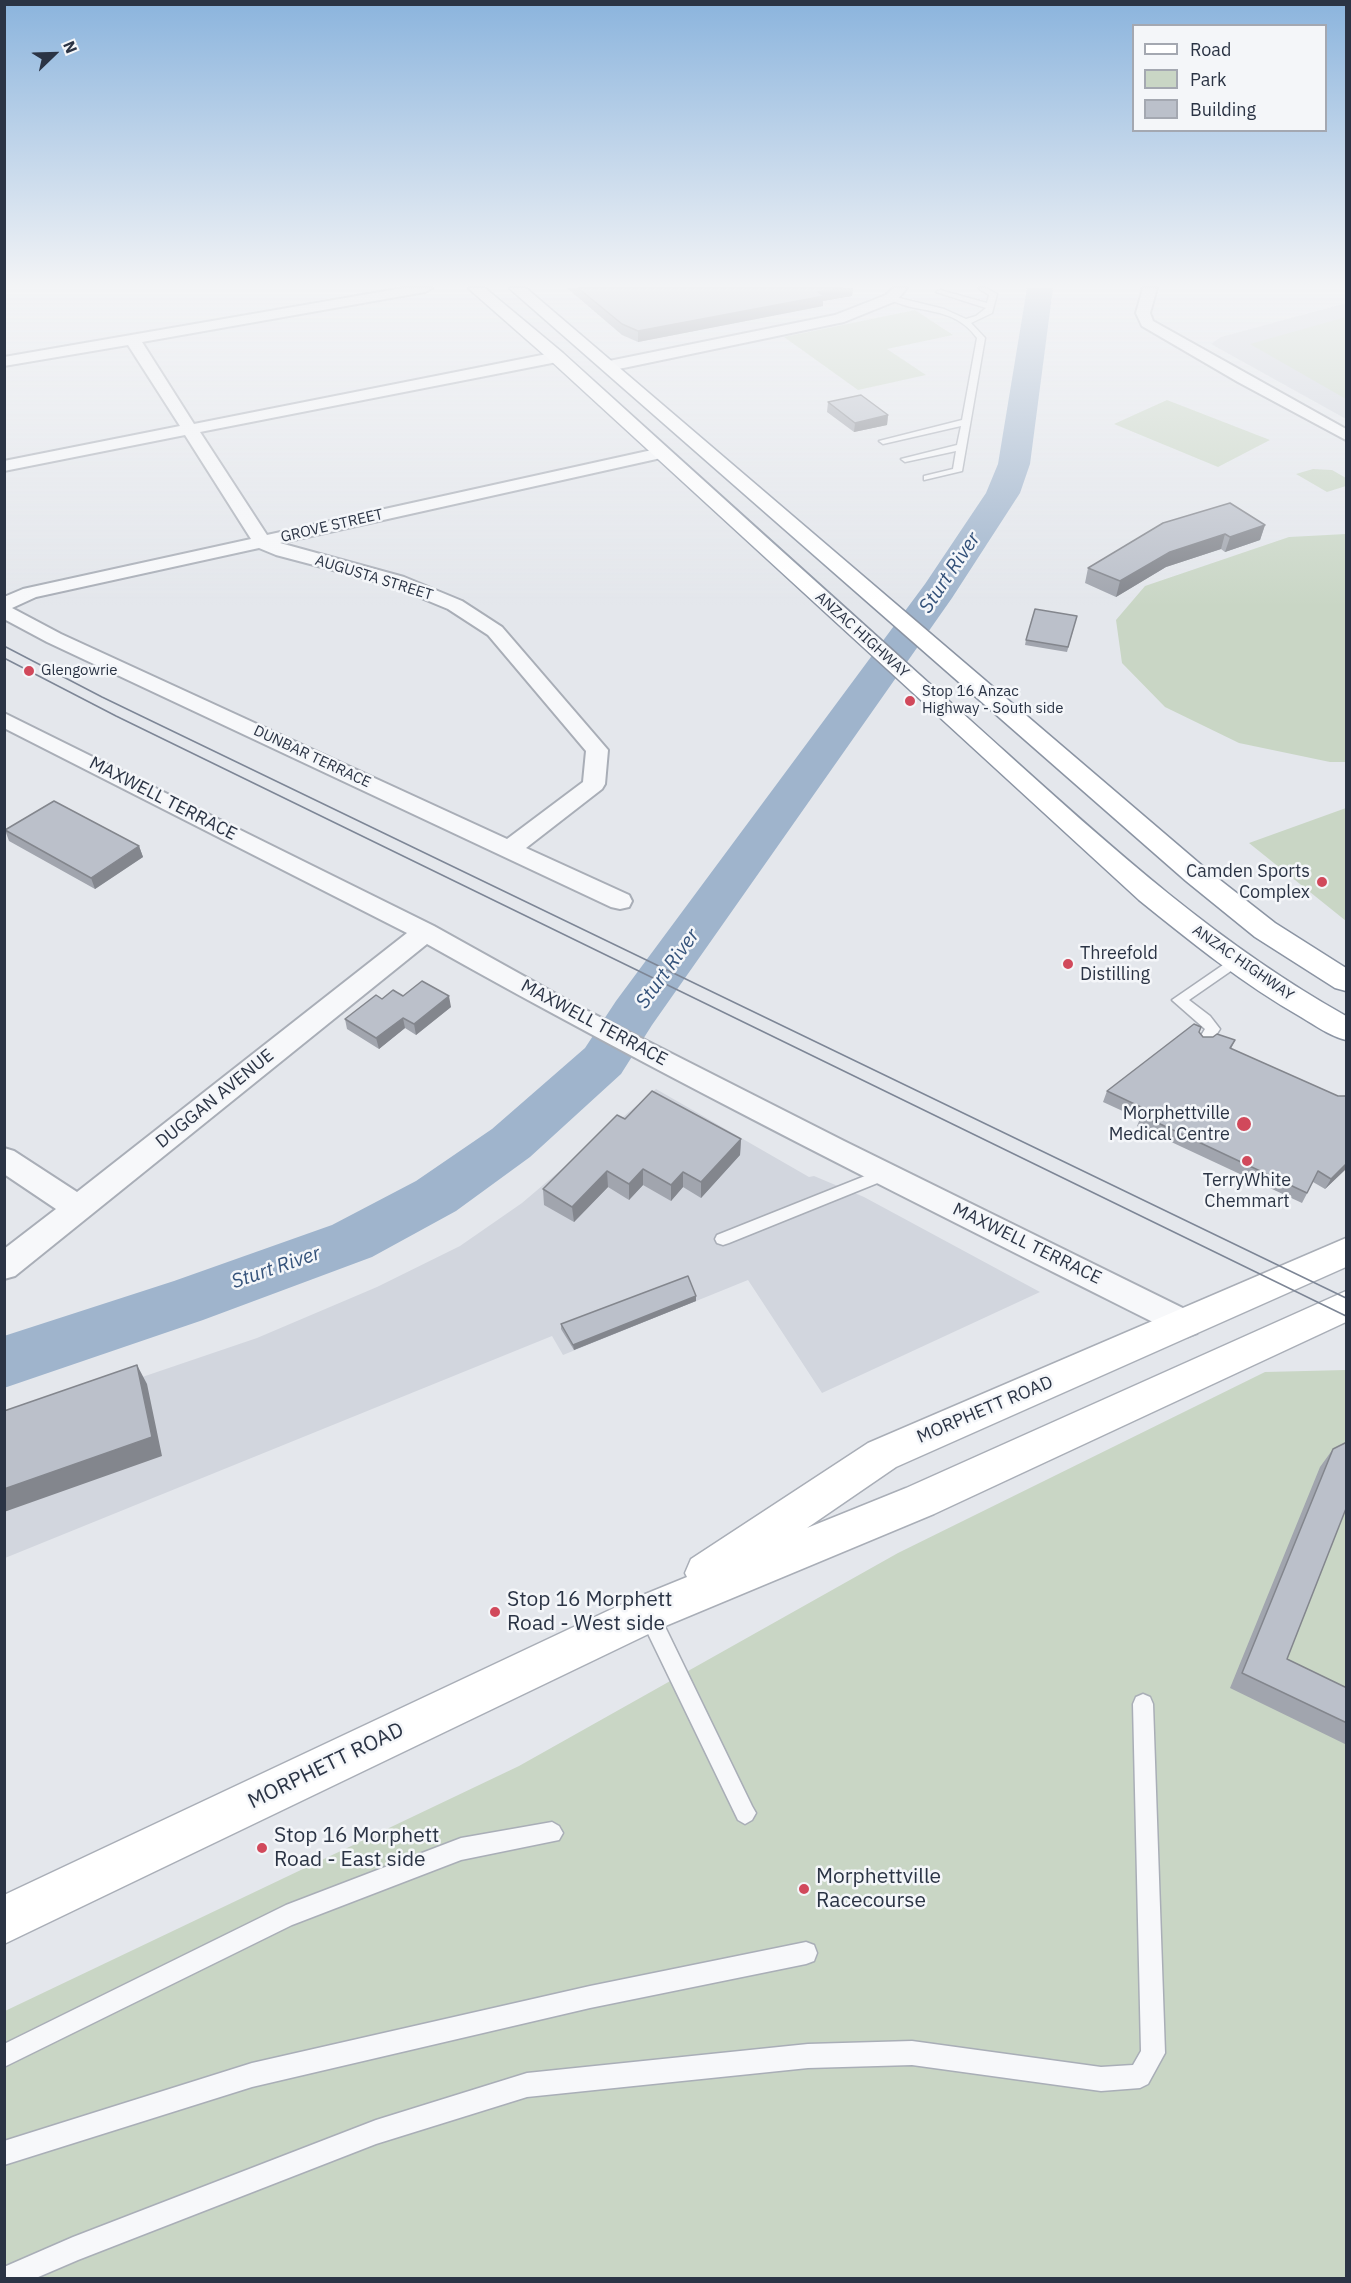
<!DOCTYPE html>
<style>
body{margin:0}
#map{position:relative;width:1351px;height:2283px;overflow:hidden;background:#e4e7ec;font-family:"IBM Plex Sans",sans-serif}
canvas{display:block}
.frame{position:absolute;inset:0;border:6px solid #2b3445;pointer-events:none}
.legend{position:absolute;left:1132px;top:24px;width:195px;height:108px;box-sizing:border-box;background:#f4f6f9;border:2px solid #a4a8b1;margin:0;padding:8px 10px;list-style:none;font-size:18px;color:#2b3445}
.legend li{display:flex;align-items:center;gap:12px;height:30px}
.legend b{width:30px;border:2px solid #a4a8b1}
.north{position:absolute;left:24px;top:24px;width:60px;height:60px;-webkit-text-stroke:4px #f4f6f9;paint-order:stroke;rotate:67deg;font-size:16px;font-weight:700;line-height:24px;text-align:center;color:#2b3445}
.north::after{content:'';display:block;margin:auto;width:21px;height:27px;background:#2b3445;clip-path:polygon(50% 0,100% 100%,50% 72%,0 100%)}
</style>
<div id="map">
<canvas width="1351" height="2283"></canvas>
<div class="frame"></div>
<ul class="legend">
<li><b style="height:8px;background:#fff"></b>Road</li>
<li><b style="height:16px;background:#c9d6c5"></b>Park</li>
<li><b style="height:16px;background:#bbc0ca"></b>Building</li>
</ul>
<div class="north">N</div>
</div>
<script>
const c = document.querySelector('canvas').getContext('2d');
c.lineJoin = 'round';
function fillPath(path, color) { c.fillStyle = color; c.fill(path, 'evenodd'); }
function trace(path, color, width, dash) { c.strokeStyle = color; c.lineWidth = width; c.lineCap = dash ? 'butt' : 'round'; c.setLineDash(dash || []); c.stroke(path); }
function drawText(font, color, halo, rows, align = 'center') {
  c.font = font + ' "IBM Plex Sans",sans-serif'; c.lineWidth = 5; c.setLineDash([]); c.textBaseline = 'middle'; c.strokeStyle = halo; c.fillStyle = color; for (const [text, x, y, turn = 0] of rows) {
    c.save(); c.translate(x, y); c.rotate((+turn || 0) * Math.PI / 180); c.textAlign = isNaN(turn) ? turn : align; if (halo) c.strokeText(text, 0, 0); c.fillText(text, 0, 0); c.restore();
  }
}
const built = new Path2D(`
 M1346 303V419L1211 344 1221 337Z
 M656 1089 809 1177 814 1176 864 1197 1040 1292 822 1393 748 1280 563 1355 552 1336 5 1558 4 1424 257 1338 377 1287 460 1246 522 1203Z`);
const green = new Path2D(`
 M915 310 953 335 887 349 926 375 858 390 784 337Z
 M1346 317V399L1250 344Z
 M1167 400 1270 440 1218 467 1114 424Z
 M1313 469 1332 470 1346 478V486L1327 492 1296 474Z
 M1346 534V762H1330L1239 743 1165 707 1122 663 1116 620 1145 586 1289 537Z
 M1346 808V921L1249 843Z
 M1346 1370V2278H5V2011L519 1766 898 1553 1265 1372Z`);
const river = new Path2D(`
 M1027 288H1053L1030 464 1020 493 952 598 652 1025 621 1074 530 1157 456 1211 372 1257 203 1320 4 1388V1336L174 1281 332 1225 416 1181 492 1129 585 1048 616 1001 925 584 986 493 998 464Z`);
const lane = new Path2D(`
 M978 288H986L997 294 992 313 971 323 985 338 962 471 924 480V476L953 469 956 451 905 462 901 459 957 445 961 426 883 444 879 441 962 420 977 338C953 304 916 315 887 298L891 296 944 309 966 319 976 316 986 308 936 292 940 290 987 303 989 295Z
 M1236 956 1243 961 1241 964 1189 1000 1210 1016 1220 1029 1209 1046H1199L1197 1042 1205 1029 1172 1000Z
 M885 1168 890 1170 893 1174 890 1178 729 1243 723 1245 717 1243 715 1239 717 1235Z
 M648 1604 655 1606 752 1806 756 1813 752 1820 745 1824 738 1820 638 1613 641 1606Z
 M1143 1694 1150 1697 1153 1704 1165 2053 1148 2084 1140 2088 1101 2091 912 2065 808 2068 527 2097 376 2144 78 2260 36 2278H4V2267L73 2237 376 2120 527 2073 808 2044 912 2041 1101 2067 1133 2065 1141 2051 1133 1704 1136 1697Z
 M552 1822 559 1826 563 1833 559 1840 461 1860 292 1925 4 2067V2044L286 1905 461 1838Z
 M806 1942 814 1945 817 1953 814 1961 806 1964 590 2008 252 2087 4 2165V2141L252 2063 590 1986Z`);
const street = new Path2D(`
 M403 288H432L425 292 142 342 194 424 557 352 565 357 557 362 200 432 267 535 661 448 667 449 669 453 661 458 280 543 404 577 462 601 502 627 608 750 605 784 602 789 526 848 629 895 632 901 629 907 620 909 611 907 47 642 4 619V597L23 589 251 539 185 435 4 471V461L180 426 128 345 4 366V357ZM259 548 276 555 390 585 448 609 488 635 586 751 583 782 507 839 61 634 12 608 36 597Z
 M893 288H907L896 301 844 322 609 371 601 366 609 361 835 315 886 295Z
 M1143 288H1157L1150 313 1153 321 1346 429V440L1238 382 1142 326 1136 313Z
 M4 713 434 926 574 1004 844 1141 1197 1315 1202 1324 1197 1333 1186 1337 1175 1333C924 1207 672 1082 427 944L15 1276 4 1279V1249L56 1209 4 1174V1148L14 1151 77 1192 407 933 4 728Z`);
const secondary = new Path2D(`
 M1346 1238V1267L896 1467 807 1528 906 1488 1346 1291V1322L934 1514 663 1627 4 1944V1895L633 1599 687 1577 685 1573 691 1559 868 1443Z`);
const highway = new Path2D(`
 M468 288H485L563 353C698 476 834 598 970 720 1089 827 1205 937 1346 1016V1040C1330 1036 1316 1026 1301 1017 1243 984 1191 942 1139 900L551 361Z
 M509 288H526L1206 869 1275 923 1346 968V991L1335 988 1255 937 1186 881Z`);
const tram = new Path2D(`
 M4 646 102 697 1346 1298
 M4 658 116 716 1346 1316`);
const wall = new Path2D(`
 M567 288H853L852 296 823 301V306L638 342 622 335Z
 M828 402 888 415 887 425 854 432 827 412Z
 M1163 523 1265 525 1260 540 1225 552 1221 549 1166 567 1116 597 1085 583 1088 568Z
 M1077 616 1067 652 1025 645 1026 640Z
 M5 830 139 846 143 857 95 889 9 841Z
 M403 996 451 1007 416 1035 405 1028 379 1049 347 1029 345 1019 382 999Z
 M1199 1032 1203 1037 1235 1040 1231 1049 1338 1096H1347V1168L1325 1189 1313 1182 1302 1203 1137 1126 1140 1119 1103 1102 1107 1091Z
 M625 1119 741 1139 740 1155 701 1198 683 1187 671 1201 643 1185 629 1200 608 1187 574 1222 544 1205 543 1189Z
 M696 1296V1301L574 1350 561 1329V1324Z
 M1333 1449 1287 1659 1347 1688V1745L1230 1688 1320 1467Z`);
const shadedWall = new Path2D(`
 M843 288H853L852 296 823 301V306L638 342V331Z
 M888 415 887 425 854 432 855 423Z
 M1265 525 1260 540 1225 552 1230 537Z
 M1225 534 1221 549 1166 567 1116 597 1120 581 1170 552Z
 M139 846 143 857 95 889 91 878Z
 M449 996 451 1007 416 1035 414 1024Z
 M403 1018 405 1028 379 1049 376 1038Z
 M741 1139 740 1155 701 1198V1182Z
 M1347 1163V1168L1325 1189 1331 1179Z
 M643 1169V1185L629 1200V1184Z
 M607 1171 608 1187 574 1222 572 1207Z
 M683 1172V1187L671 1201V1185Z
 M696 1296V1301L574 1350 573 1345Z
 M137 1365 147 1384 162 1456 4 1512V1489Z`);
const building = new Path2D(`
 M578 288H843L818 292 824 296 638 331 622 324Z
 M861 395 888 415 855 423 828 402Z
 M1230 503 1265 525 1230 537 1225 534 1170 552 1120 581 1088 568 1163 523Z
 M1035 609 1077 616 1068 647 1026 640Z
 M54 801 139 846 91 878 5 830Z
 M422 981 449 996 414 1024 403 1018 376 1038 345 1019 376 995 382 999 393 990 403 996Z
 M1194 1024 1201 1027 1199 1032 1203 1037H1213L1217 1034 1235 1040 1230 1048 1338 1096H1347V1163L1331 1179 1318 1171 1307 1193 1141 1115 1145 1109 1107 1091Z
 M652 1091 741 1139 701 1182 683 1172 671 1185 643 1169 629 1184 607 1171 572 1207 543 1189 617 1115 625 1119Z
 M688 1276 696 1296 573 1345 561 1324Z
 M137 1365 152 1437 4 1489V1411Z
 M1347 1442V1506L1287 1659 1347 1688V1723L1242 1673 1333 1449Z`);
const markers = [
 [29,671,6,"#d1495b"],
 [910,701,6,"#d1495b"],
 [1322,882,6,"#d1495b"],
 [1068,964,6,"#d1495b"],
 [1244,1124,8,"#d1495b"],
 [1247,1161,6,"#d1495b"],
 [495,1612,6,"#d1495b"],
 [262,1848,6,"#d1495b"],
 [804,1889,6,"#d1495b"]
];
const farStreetnames = [
 ["GROVE STREET",332,526,-13],
 ["AUGUSTA STREET",374,578,17],
 ["ANZAC HIGHWAY",862,635,42],
 ["DUNBAR TERRACE",312,757,25],
 ["ANZAC HIGHWAY",1243,963,35]
];
const farPoinames = [
 ["Glengowrie",41,671],
 ["Stop 16 Anzac",922,692],
 ["Highway - South side",922,709]
];
const streetNames = [
 ["MAXWELL TERRACE",163,799,27],
 ["MAXWELL TERRACE",594,1023,28],
 ["DUGGAN AVENUE",215,1099,-39],
 ["MAXWELL TERRACE",1027,1244,26],
 ["MORPHETT ROAD",985,1410,-23]
];
const poiNames = [
 ["Camden Sports",1310,872],
 ["Complex",1310,893],
 ["Threefold",1080,954,"left"],
 ["Distilling",1080,975,"left"],
 ["Morphettville",1230,1114],
 ["Medical Centre",1230,1135],
 ["TerryWhite",1247,1181,"center"],
 ["Chemmart",1247,1202,"center"]
];
const waterNames = [
 ["Sturt River",950,573,-56],
 ["Sturt River",668,969,-54],
 ["Sturt River",276,1268,-19]
];
const nearPoinames = [
 ["Stop 16 Morphett",507,1600],
 ["Road - West side",507,1624],
 ["Stop 16 Morphett",274,1836],
 ["Road - East side",274,1860],
 ["Morphettville",816,1877],
 ["Racecourse",816,1901]
];
const nearStreetnames = [
 ["MORPHETT ROAD",326,1766,-26]
];
fillPath(built, '#d2d6de');
fillPath(green, '#c9d6c5');
fillPath(river, '#9fb4cc');
trace(lane, '#a9aeb7', 3);
trace(street, '#a9aeb7', 4);
trace(secondary, '#a9aeb7', 3);
trace(highway, '#8b94a3', 3);
fillPath(lane, '#f7f8fa');
fillPath(street, '#f7f8fa');
fillPath(secondary, '#fff');
fillPath(highway, '#fff');
trace(tram, '#7d8696', 1.5);
fillPath(wall, '#a1a5ae');
fillPath(shadedWall, '#83868d');
fillPath(building, '#bbc0ca');
trace(building, '#83868d', 1.5);
const sky = c.createLinearGradient(0, 0, 0, 607);
sky.addColorStop(0, '#8bb4dd');
sky.addColorStop(0.47, '#f3f4f6');
sky.addColorStop(1, '#f3f4f600');
c.fillStyle = sky;
c.fillRect(0, 0, 1351, 607);
for (const [x, y, r, color] of markers) { const dot = new Path2D(); dot.arc(x, y, r, 0, 2 * Math.PI); c.fillStyle = color; c.fill(dot); trace(dot, '#f4f6f9', 2); }
drawText('15px', '#2b3445', '#f4f6f9', farStreetnames);
drawText('15px', '#2b3445', '#f4f6f9', farPoinames, 'left');
drawText('18px', '#2b3445', '#f4f6f9', streetNames);
drawText('18px', '#2b3445', '#f4f6f9', poiNames, 'right');
drawText('italic 20px', '#34527a', '#f4f6f9', waterNames);
drawText('21px', '#2b3445', '#f4f6f9', nearPoinames, 'left');
drawText('21px', '#2b3445', '#f4f6f9', nearStreetnames);
</script>
